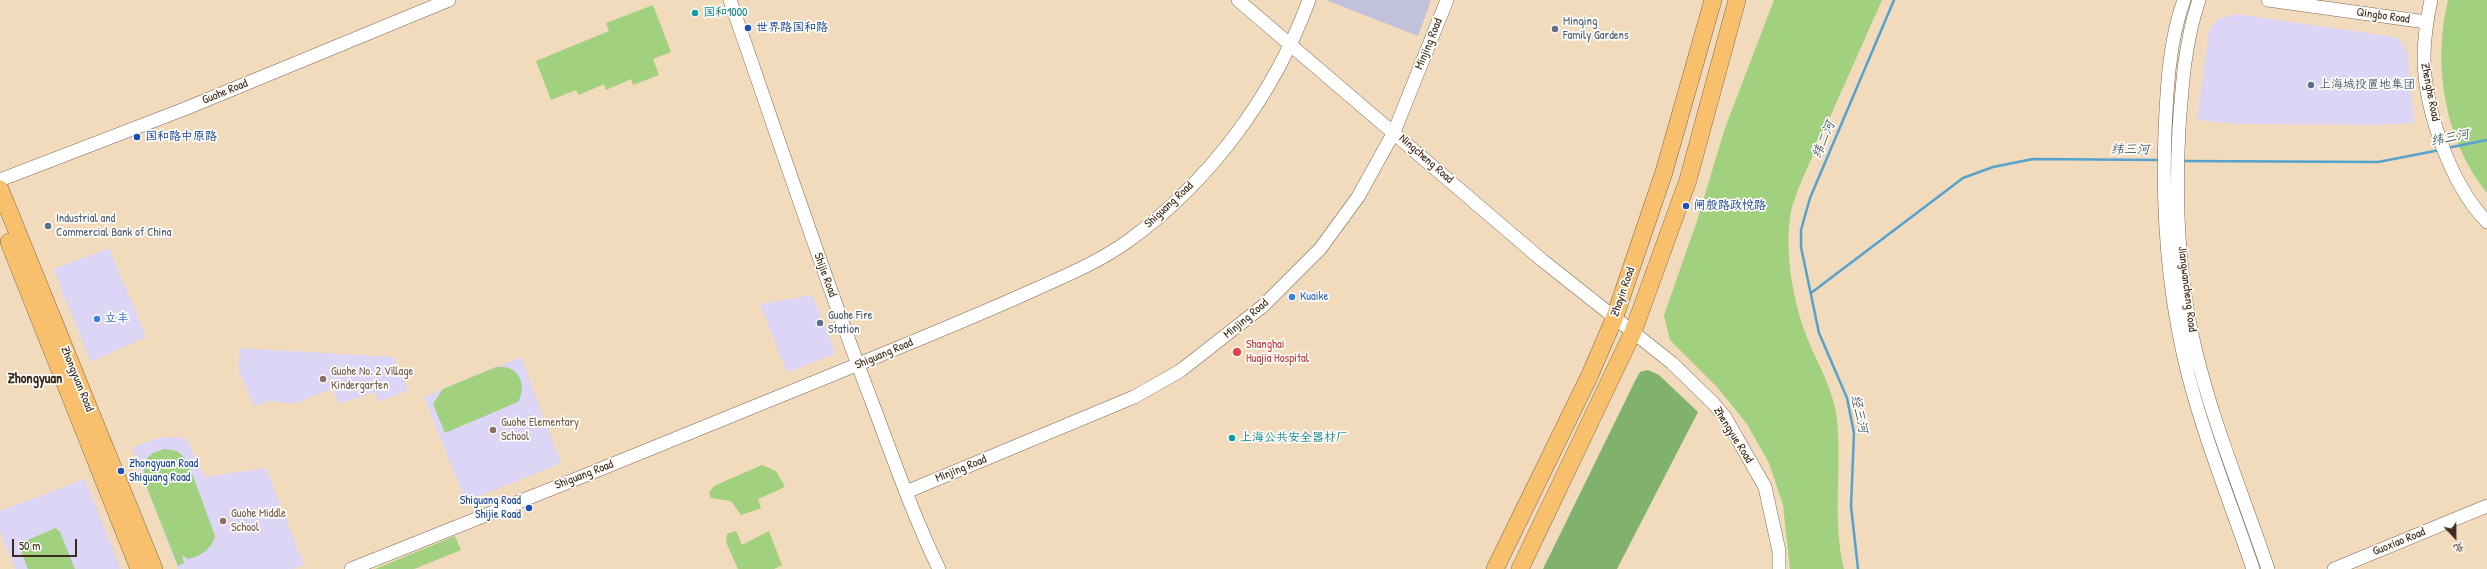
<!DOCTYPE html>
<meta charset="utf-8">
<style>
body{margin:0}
#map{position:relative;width:2487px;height:569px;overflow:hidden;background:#f2dbbc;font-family:"Patrick Hand","LXGW WenKai TC",sans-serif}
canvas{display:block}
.north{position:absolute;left:2435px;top:517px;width:40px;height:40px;-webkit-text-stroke:3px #fdfcf7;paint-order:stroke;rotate:158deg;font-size:11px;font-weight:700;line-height:16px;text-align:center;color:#3b2a1e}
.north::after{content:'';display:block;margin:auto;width:14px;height:18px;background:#3b2a1e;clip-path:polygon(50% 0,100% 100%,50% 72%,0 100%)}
.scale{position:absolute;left:12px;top:539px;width:65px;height:18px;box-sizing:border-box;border:2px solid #3b2a1e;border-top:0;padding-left:5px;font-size:12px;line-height:14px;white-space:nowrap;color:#3b2a1e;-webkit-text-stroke:3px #fdfcf7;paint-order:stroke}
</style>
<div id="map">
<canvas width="2487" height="569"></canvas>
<div class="north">北</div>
<div class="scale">50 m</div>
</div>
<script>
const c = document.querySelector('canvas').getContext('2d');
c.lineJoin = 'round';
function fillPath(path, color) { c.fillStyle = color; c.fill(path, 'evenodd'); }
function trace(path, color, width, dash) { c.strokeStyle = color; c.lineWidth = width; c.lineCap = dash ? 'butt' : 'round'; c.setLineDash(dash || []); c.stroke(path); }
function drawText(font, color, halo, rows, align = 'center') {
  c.font = font + ' "Patrick Hand","LXGW WenKai TC",sans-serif'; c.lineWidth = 3.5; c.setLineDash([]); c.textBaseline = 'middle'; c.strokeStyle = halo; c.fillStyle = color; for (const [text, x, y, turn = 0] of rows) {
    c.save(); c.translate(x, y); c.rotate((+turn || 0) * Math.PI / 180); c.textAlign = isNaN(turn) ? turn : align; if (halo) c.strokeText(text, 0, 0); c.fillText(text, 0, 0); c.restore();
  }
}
const built = new Path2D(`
 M2237 14 2395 37 2399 39 2408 53 2414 123 2376 125 2236 124 2197 120 2209 30 2218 19Z
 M109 248 146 337 91 362 53 269Z
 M812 295 836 353 787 373 760 304Z
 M240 348 394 357 408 390 379 402 375 392 339 404 332 389 294 404 269 401 254 407 238 369Z
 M521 357 561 463 466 502 424 397Z
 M171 437 186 438 205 477 266 468 304 565 293 569H178L132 448 154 439Z
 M85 479 121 569H15L0 531V511Z`);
const industrial = new Path2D(`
 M1326 0H1431L1418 36Z`);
const green = new Path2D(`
 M1774 0H1882L1798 189C1795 198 1791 208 1790 218 1785 255 1793 300 1806 335 1817 363 1834 390 1837 420 1842 469 1832 521 1844 569H1790L1783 505 1769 463 1747 424 1717 387 1670 340 1664 315 1697 221 1725 128Z
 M2448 0H2487V193C2445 141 2432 66 2448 0Z
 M653 5 671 52 653 59 659 75 633 85 631 79 606 90 604 84 579 95 576 90 551 100 536 61 609 31 606 23Z
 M496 367C518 364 528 384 518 402L445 433 433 404 443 389Z
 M164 449 177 451 187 460 215 536C212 549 201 556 188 559L182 555 184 563 178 566 143 478 146 459 153 453Z
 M762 465 776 471 785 487 758 499 761 508 741 515 731 501 711 498 709 493 714 486Z
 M56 528 60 532 75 569H28L18 544Z
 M736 531 742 545 769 531 782 565 774 569H738L726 542 727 534Z
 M455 536 461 550 414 569H375Z`);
const forest = new Path2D(`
 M1648 370 1659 375 1698 412 1617 569H1543L1635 381 1640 372Z`);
const stream = new Path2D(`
 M2447 148 2487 140
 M2183 161 2378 162 2440 150
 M1811 293 1963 178 1993 167 2033 159 2160 160
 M1858 569 1851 506 1854 433 1847 398 1819 333 1801 247V230L1810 198 1894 0`);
const minor = new Path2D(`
 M730 0C777 134 821 269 872 402 893 458 913 515 939 569
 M1238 0 1542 260 1672 363 1713 403 1725 417 1765 487 1779 551V569
 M2184 0C2169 41 2167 88 2165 131 2162 212 2168 295 2188 374 2205 440 2231 504 2253 569
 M2199 0C2185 41 2182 85 2179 128 2175 201 2178 277 2195 348 2213 424 2243 495 2268 569
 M2268 0 2426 22
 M2431 0C2427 19 2424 38 2424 57 2424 109 2451 185 2487 222
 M0 180 187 108 449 0
 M906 492 1134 397 1180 371 1263 306 1320 249 1358 197 1394 132 1447 0
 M351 569C526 499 702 429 876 357 929 335 983 313 1036 289 1067 275 1099 262 1128 241 1210 182 1274 95 1309 0
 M2334 569 2487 506`);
const major = new Path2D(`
 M0 189 154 569
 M9 242 139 569
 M1495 569 1589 377 1614 319 1664 172 1713 0
 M1520 569 1633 332 1688 180 1737 0`);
const markers = [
 [695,13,4,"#0f9aa8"],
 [748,28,4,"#1a4fb4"],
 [1555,29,4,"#5c6f8a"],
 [2311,85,4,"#5c6f8a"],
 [137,137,4,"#1a4fb4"],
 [1686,206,4,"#1a4fb4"],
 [48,226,4,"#5c6f8a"],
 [1292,297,4,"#3f7fe0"],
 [97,319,4,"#3f7fe0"],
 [820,323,4,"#5c6f8a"],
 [1237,352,5,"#e0444e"],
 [323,379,4,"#8d6e63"],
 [493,430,4,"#8d6e63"],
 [1232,438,4,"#0f9aa8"],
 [121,471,4,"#1a4fb4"],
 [529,508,4,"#1a4fb4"],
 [223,521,4,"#8d6e63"]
];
const cultureNames = [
 ["国和1000",703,13],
 ["上海公共安全器材厂",1240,438]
];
const streetNames = [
 ["Qingbo Road",2383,16,8],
 ["Minjing Road",1429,44,-68],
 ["Guohe Road",225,92,-22],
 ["Zhenghe Road",2430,92,79],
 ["Ningcheng Road",1426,159,41],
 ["Shiguang Road",1169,205,-43],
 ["Shijie Road",825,275,70],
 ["Jiangwancheng Road",2187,289,83],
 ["Zhayin Road",1623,292,-71],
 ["Minjing Road",1246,319,-40],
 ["Shiguang Road",884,354,-23],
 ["Zhongyuan Road",77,379,68],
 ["Zhengyue Road",1733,435,58],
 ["Minjing Road",961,469,-22],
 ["Shiguang Road",584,475,-21],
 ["Guoxiao Road",2399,542,-22]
];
const serviceNames = [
 ["Minqing",1563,22],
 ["Family Gardens",1563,36],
 ["上海城投置地集团",2319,85],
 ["Industrial and",56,219],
 ["Commercial Bank of China",56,233],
 ["Guohe Fire",828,316],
 ["Station",828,330]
];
const transitNames = [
 ["世界路国和路",756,28],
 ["国和路中原路",145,137],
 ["闸殷路政悦路",1694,206],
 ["Zhongyuan Road",129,464],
 ["Shiguang Road",129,478],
 ["Shiguang Road",521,501,"right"],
 ["Shijie Road",521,515,"right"]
];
const shopNames = [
 ["Kuaike",1300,297],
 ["立丰",105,319]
];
const healthNames = [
 ["Shanghai",1246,345],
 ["Huajia Hospital",1246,359]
];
const educationNames = [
 ["Guohe No. 2 Village",331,372],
 ["Kindergarten",331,386],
 ["Guohe Elementary",501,423],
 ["School",501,437],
 ["Guohe Middle",231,514],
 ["School",231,528]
];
const waterNames = [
 ["纬三河",2450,138,-11],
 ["纬二河",1824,140,-67],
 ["纬三河",2130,150,1],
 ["经三河",1859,414,78]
];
const quarterNames = [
 ["Zhongyuan",35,379]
];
fillPath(built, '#ddd5f6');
fillPath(industrial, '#c2c1dc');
fillPath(green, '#a1d07f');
fillPath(forest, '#80b26e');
trace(stream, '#54a2cd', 2.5);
trace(minor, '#7b6855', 14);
trace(major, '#7b6855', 18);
trace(minor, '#fff', 13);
trace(major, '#f8bf6c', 17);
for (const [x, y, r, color] of markers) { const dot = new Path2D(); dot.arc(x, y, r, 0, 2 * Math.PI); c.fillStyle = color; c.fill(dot); trace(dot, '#fdfcf7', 1.5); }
drawText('12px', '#0d838f', '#fdfcf7', cultureNames, 'left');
drawText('12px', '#3b2a1e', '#fdfcf7', streetNames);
drawText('12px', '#4e5e75', '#fdfcf7', serviceNames, 'left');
drawText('12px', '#164399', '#fdfcf7', transitNames, 'left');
drawText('12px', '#366cbe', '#fdfcf7', shopNames, 'left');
drawText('12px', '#be3a42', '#fdfcf7', healthNames, 'left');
drawText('12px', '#785e54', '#fdfcf7', educationNames, 'left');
drawText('italic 13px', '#455a64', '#fdfcf7', waterNames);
drawText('bold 14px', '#3b2a1e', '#fdfcf7', quarterNames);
</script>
